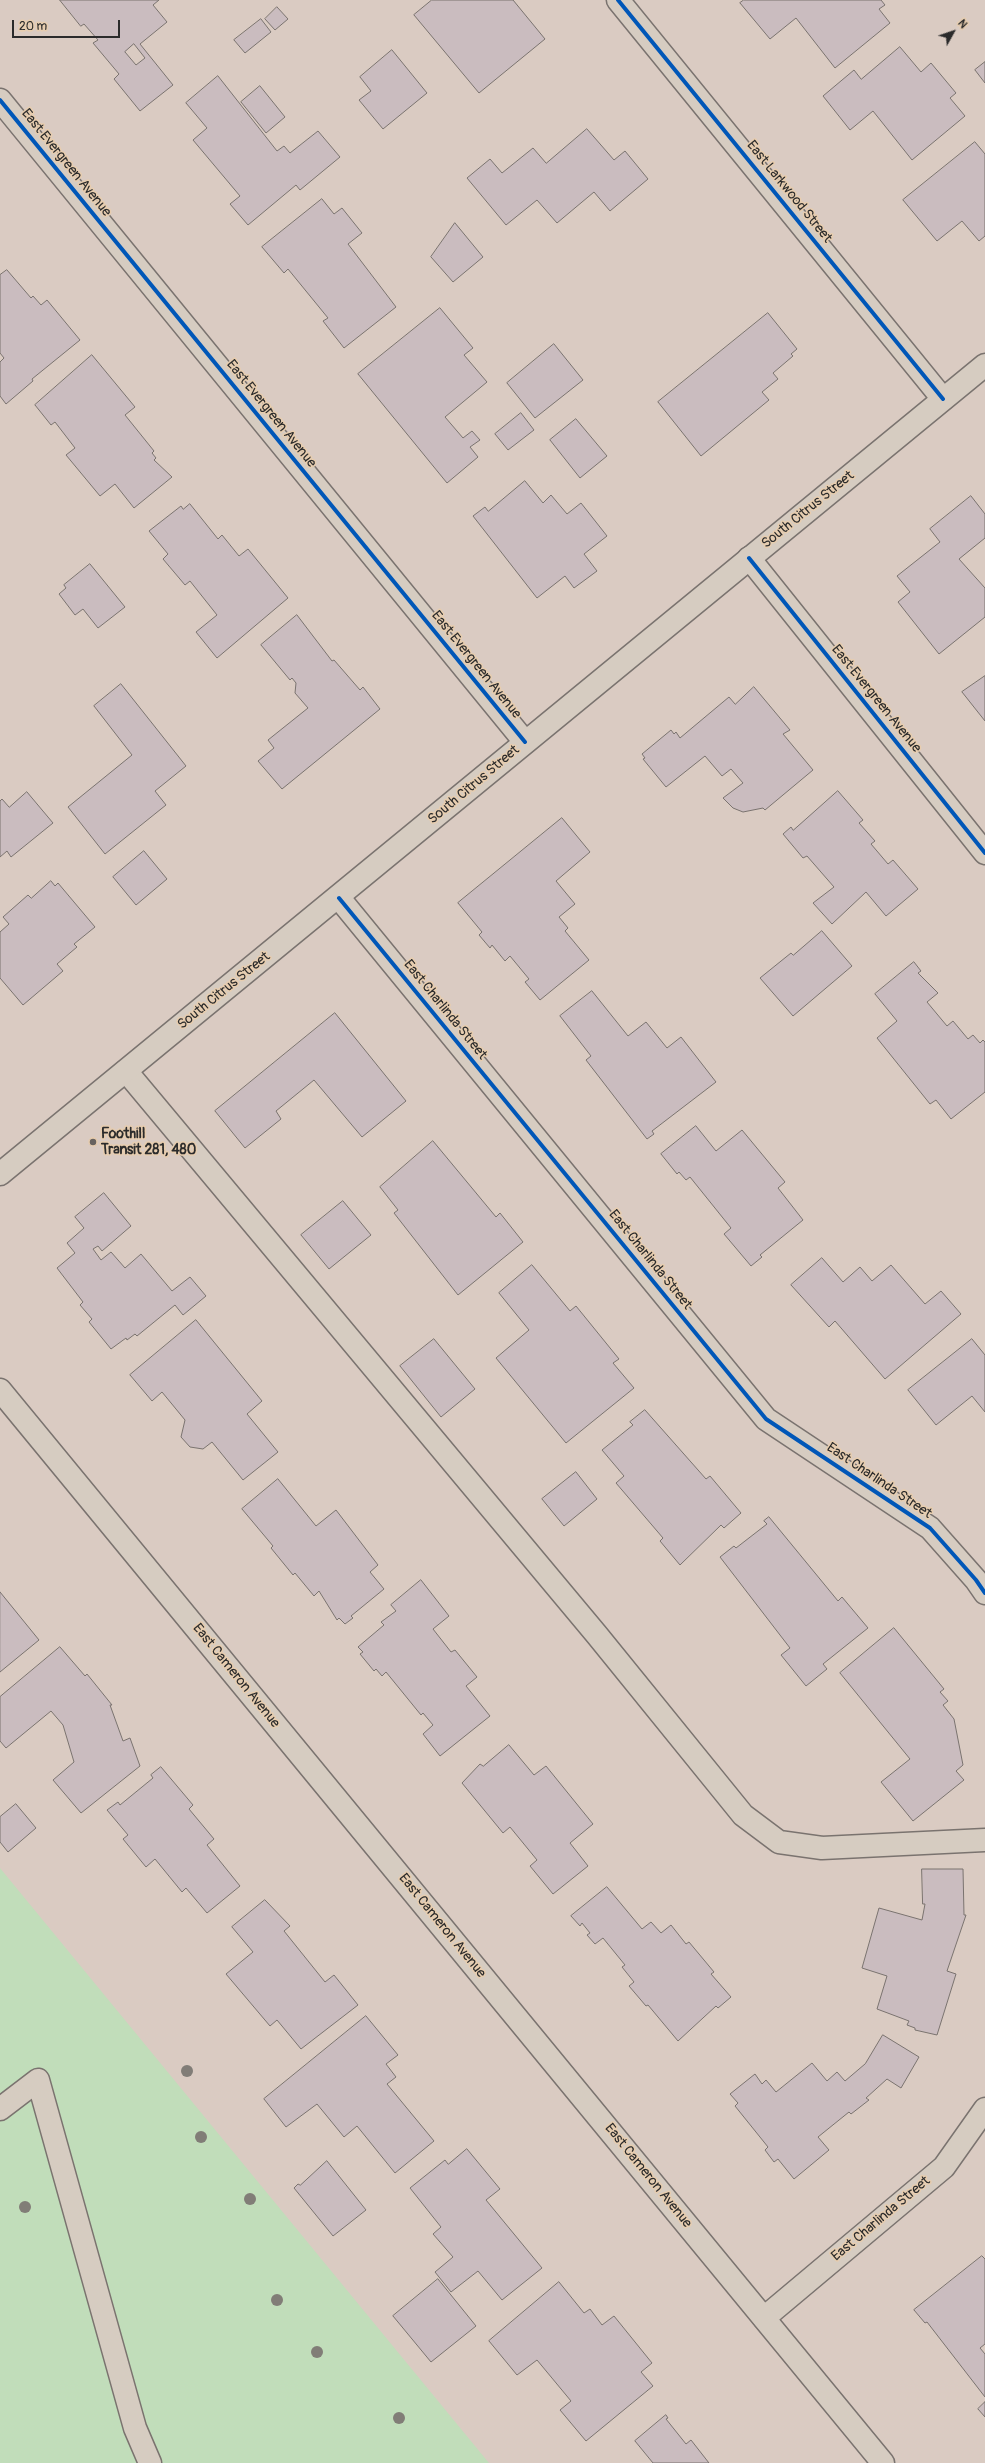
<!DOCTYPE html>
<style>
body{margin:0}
#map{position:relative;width:985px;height:2463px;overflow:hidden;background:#dacbc2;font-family:Pangolin,sans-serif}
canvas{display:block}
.north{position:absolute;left:933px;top:12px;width:40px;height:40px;-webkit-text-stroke:3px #e7cdaf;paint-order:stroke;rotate:50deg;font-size:11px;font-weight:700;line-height:16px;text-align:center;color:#2b2b2b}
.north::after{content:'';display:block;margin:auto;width:14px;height:18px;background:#2b2b2b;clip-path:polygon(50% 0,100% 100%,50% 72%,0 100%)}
.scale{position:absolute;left:12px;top:20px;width:108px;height:18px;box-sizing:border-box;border:2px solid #2b2b2b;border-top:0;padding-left:5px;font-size:12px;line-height:14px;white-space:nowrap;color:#2b2b2b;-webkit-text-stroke:3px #e7cdaf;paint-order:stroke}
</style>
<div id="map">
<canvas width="985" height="2463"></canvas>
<div class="north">N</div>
<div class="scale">20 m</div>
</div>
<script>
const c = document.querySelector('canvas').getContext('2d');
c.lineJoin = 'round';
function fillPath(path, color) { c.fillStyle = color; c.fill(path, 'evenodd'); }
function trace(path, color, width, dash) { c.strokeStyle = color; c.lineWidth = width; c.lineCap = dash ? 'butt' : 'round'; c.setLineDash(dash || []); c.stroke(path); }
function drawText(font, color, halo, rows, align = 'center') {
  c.font = font + ' Pangolin,sans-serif'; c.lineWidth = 3; c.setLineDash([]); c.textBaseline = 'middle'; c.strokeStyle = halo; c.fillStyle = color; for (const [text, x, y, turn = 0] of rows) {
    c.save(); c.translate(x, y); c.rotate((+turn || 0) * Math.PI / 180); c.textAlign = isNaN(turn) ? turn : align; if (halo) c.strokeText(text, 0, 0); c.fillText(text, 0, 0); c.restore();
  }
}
const green = new Path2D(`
 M0 1868 489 2463H0Z`);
const building = new Path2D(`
 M60 0H159L153 5 167 22 140 44 173 85 140 111 114 79 119 74 93 43 98 40 84 24 81 26ZM134 44 145 58 136 65 125 52Z
 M432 0H513L545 39 479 93 414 15Z
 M744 0H881L885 5 879 9 890 23 835 68 796 18 770 39 740 3Z
 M277 7 288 19 275 30 265 19Z
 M261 19 271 32 245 53 234 40Z
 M900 47 921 72 931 63 956 93 950 98 965 116 912 160 873 111 850 130 823 96 854 70 861 79Z
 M392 50 427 93 383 129 359 100 371 91 360 77Z
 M985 62V83L975 70Z
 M218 76 277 151 284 146 290 153 318 131 340 157 300 190 296 185 248 225 230 204 240 196 193 140 207 128 186 103Z
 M260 86 285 117 266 133 241 102Z
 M587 129 614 160 625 151 648 179 610 211 594 192 557 223 537 200 506 225 467 178 490 159 502 173 533 148 546 163Z
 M975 142 985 154V236L979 241 962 221 937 241 903 200Z
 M322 199 334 214 342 208 362 233 348 244 396 307 344 348 323 321 328 318 288 269 284 273 262 247Z
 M455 223 483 257 453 282 431 257Z
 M7 270 31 298 33 296 41 305 47 300 80 340 32 379 33 381 6 404 0 396V362L4 358 0 353V275Z
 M440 308 473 348 464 355 487 382 445 417 463 438 472 431 480 440 470 447 478 457 447 483 358 374Z
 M768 313 797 349 791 354 793 356 773 373 778 379 762 392 769 400 701 456 658 402Z
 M554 344 583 380 535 418 507 383Z
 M92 355 135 407 125 415 154 451 152 453 156 458 154 460 172 477 134 508 115 484 100 496 66 455 75 448 55 422 51 425 35 405Z
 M521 413 534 430 508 450 495 434Z
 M576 419 607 456 580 478 550 440Z
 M525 481 543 503 551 495 567 514 581 503 607 536 584 554 597 571 574 588 565 576 537 598 473 516 485 507 488 511Z
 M971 496 985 514V538L959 559 985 588V617L939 654 898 602 910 592 897 576 940 542 930 529Z
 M190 504 218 539 222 535 239 556 248 549 288 598 217 658 196 632 217 615 190 581 185 585 163 559 168 554 149 531 181 506 183 509Z
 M90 564 125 607 98 628 83 609 75 615 59 594 66 588 64 585Z
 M297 615 332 661 334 660 360 690 363 687 380 709 282 789 258 761 274 748 268 740 308 708 295 693 296 683 292 678 290 680 261 645Z
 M985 676V721L962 692Z
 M121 684 186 766 155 791 166 805 105 854 68 807 132 755 94 706Z
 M754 687 790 730 783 734 813 770 765 810 763 808 743 812 733 808 723 798 743 783 731 769 722 776 705 756 666 787 643 759 645 758 642 754 671 730 674 734 676 732 680 738 729 697 735 704Z
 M838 791 863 820 859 823 875 841 871 844 888 864 893 860 918 889 886 916 866 892 832 924 813 903 834 887 807 856 803 858 783 834 791 827 793 830Z
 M27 792 53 823 11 857 7 851 0 857V801L2 799 9 807Z
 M562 818 590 852 556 881 575 904 559 917 568 928 565 931 589 960 540 1000 525 982 529 979 510 956 505 961 492 945 490 948 479 935 482 932 458 903Z
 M144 851 167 879 136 905 113 877Z
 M51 881 55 886 58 883 95 927 74 944 77 947 57 964 63 971 23 1005 0 978V932L9 924 3 917 28 895 31 898Z
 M822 931 852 966 793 1016 760 978 791 953 793 955Z
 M914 962 921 971 918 973 938 993 927 1002 947 1026 953 1021 968 1039 973 1035 980 1043 983 1040 985 1042V1092L951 1119 936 1100 930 1104 877 1038 897 1021 875 994Z
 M592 991 628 1036 646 1022 667 1048 681 1037 716 1082 652 1131 654 1134 647 1139 586 1060 591 1056 560 1016Z
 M335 1013 406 1101 362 1137 314 1080 276 1111 281 1119 245 1148 215 1111Z
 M696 1126 716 1151 742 1130 785 1182 778 1188 803 1220 760 1255 762 1257 751 1266 724 1234 731 1228 690 1177 686 1180 679 1172 677 1174 661 1154Z
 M433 1141 496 1217 500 1213 523 1242 458 1295 394 1213 398 1210 380 1187Z
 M104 1193 131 1226 102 1251 98 1246 93 1249 101 1260 111 1252 125 1268 141 1254 172 1291 190 1277 206 1296 183 1315 175 1305 137 1336 135 1334 127 1340 126 1338 111 1349 89 1322 92 1319 80 1305 83 1302 57 1268 75 1253 67 1243 84 1228 75 1217Z
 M343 1201 371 1235 329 1269 301 1235Z
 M822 1258 843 1282 860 1267 872 1281 891 1265 925 1304 941 1291 961 1314 885 1379 835 1321 829 1327 791 1285Z
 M532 1265 570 1311 576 1306 619 1359 613 1363 634 1388 566 1443 496 1358 529 1330 499 1293Z
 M196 1320 262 1401 247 1414 278 1452 243 1480 212 1442 203 1449 190 1447 181 1437 185 1420 162 1392 152 1401 130 1375Z
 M434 1339 475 1389 441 1417 400 1366Z
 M972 1339 985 1355V1412L972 1396 936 1425 908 1390Z
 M645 1410 706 1479 710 1476 741 1513 724 1528 721 1525 680 1565 660 1541 663 1538 616 1483 624 1476 602 1450 633 1425 630 1422Z
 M576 1472 597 1499 564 1526 542 1499Z
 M278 1479 316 1526 336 1510 378 1565 370 1572 384 1589 351 1616 353 1618 345 1624 339 1618 337 1620 319 1591 314 1596 295 1573 293 1575 271 1548 273 1546 242 1509Z
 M769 1517 838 1601 842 1597 868 1628 823 1664 827 1669 806 1686 781 1655 790 1648 720 1557 734 1546 736 1548 767 1524 764 1521Z
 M421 1580 449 1616 433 1629 451 1652 455 1650 477 1677 466 1686 490 1716 440 1756 423 1734 433 1725 423 1713 421 1715 386 1672 382 1676 376 1669 374 1671 360 1654 363 1652 358 1647 384 1625 381 1622 396 1611 391 1605Z
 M0 1592 39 1640 0 1672Z
 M894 1628 944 1689 940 1692 948 1701 943 1705 954 1719 963 1765 956 1771 964 1780 913 1821 881 1782 910 1759 840 1673Z
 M60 1647 85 1676 87 1674 112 1705H110L123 1741 130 1738 140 1766 81 1813 53 1780 74 1762 63 1725 51 1711 6 1748 0 1741V1697Z
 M509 1745 534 1775 546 1766 593 1824 570 1843 588 1866 553 1894 530 1866 537 1860 510 1827 503 1833 462 1783 480 1764 483 1766Z
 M161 1767 193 1805 189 1809 214 1839 207 1845 240 1886 207 1913 186 1888 182 1892 155 1859 146 1867 123 1839 128 1835 107 1810 118 1802 120 1805 153 1778 151 1775Z
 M16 1804 36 1828 8 1852 0 1842V1817Z
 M922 1869H963L964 1915H966L947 1971 956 1974 937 2035 915 2030V2028L907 2025 909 2021 877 2009 887 1976 862 1968 879 1908 922 1920 925 1904H923Z
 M607 1887 642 1929 651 1922 661 1933 671 1925 686 1944 689 1942 714 1972 711 1974 731 1997 718 2008 716 2006 678 2041 648 2005 646 2006 629 1986 634 1982 622 1967 625 1965 603 1938 595 1944 587 1935 590 1933 582 1923 580 1926 571 1916Z
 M265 1900 290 1926 284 1931 325 1982 334 1975 358 2005 301 2049 277 2020 270 2026 226 1974 253 1952 232 1927Z
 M366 2016 398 2055 386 2064 396 2077 387 2084 434 2141 395 2173 357 2126 344 2137 317 2104 286 2127 264 2099Z
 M883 2035 919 2057 901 2088 887 2079 866 2098 869 2100 851 2114 849 2112 818 2137 829 2150 794 2179 778 2159 774 2162 765 2150 768 2147 735 2106 738 2103 730 2094 755 2074 762 2084 766 2080 776 2092 812 2063 827 2081 837 2072 845 2081 865 2064Z
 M467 2149 500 2189 486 2200 542 2268 502 2300 478 2271 451 2292 435 2272 453 2257 433 2234 441 2227 410 2188 445 2160 448 2164Z
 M327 2161 366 2210 333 2236 294 2188 298 2184 300 2185Z
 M982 2256 985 2259V2344L980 2348 985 2354V2397L927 2322 925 2323 914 2310Z
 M438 2279 476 2326 431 2362 393 2316Z
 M559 2282 584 2313 590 2309 602 2325 614 2316 652 2363 641 2372 653 2386 586 2441 560 2410 571 2401 537 2360 517 2375 489 2341Z
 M985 2402V2417L978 2409Z
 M666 2415 668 2418 666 2419 686 2444 691 2440 709 2463H653L635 2441Z`);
const minor = new Path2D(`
 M618 0 943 399
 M0 100 525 742
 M749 558 985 853
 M339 898 766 1419 930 1528 976 1580 985 1593
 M126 1071 597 1635 743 1815 779 1842 822 1848 985 1840
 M0 2109 38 2080 135 2428 150 2463
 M764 2318 944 2167 985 2109`);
const major = new Path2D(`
 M0 1174 985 365
 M0 1390 883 2463`);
const cycleway = new Path2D(`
 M618 0 943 399
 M0 100 525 742
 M749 558 985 853
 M339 898 766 1419 930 1528 976 1580 985 1593`);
const trees = [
 [187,2071],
 [201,2137],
 [250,2199],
 [25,2207],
 [277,2300],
 [317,2352],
 [399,2418]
];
const markers = [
 [93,1142,4,"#686360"]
];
const streetNames = [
 ["East Evergreen Avenue",66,163,51],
 ["East Larkwood Street",789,192,51],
 ["East Evergreen Avenue",271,414,51],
 ["South Citrus Street",808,510,-39],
 ["East Evergreen Avenue",476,665,51],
 ["East Evergreen Avenue",876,699,51],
 ["South Citrus Street",474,785,-40],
 ["South Citrus Street",224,991,-39],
 ["East Charlinda Street",445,1010,51],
 ["East Charlinda Street",650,1260,51],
 ["East Charlinda Street",879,1481,34],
 ["East Cameron Avenue",236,1676,51],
 ["East Cameron Avenue",442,1926,51],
 ["East Cameron Avenue",648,2176,51],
 ["East Charlinda Street",881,2219,-40]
];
const poiNames = [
 ["Foothill",101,1134],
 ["Transit 281, 480",101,1150]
];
fillPath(green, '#c1ddba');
fillPath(building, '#cabcbf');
trace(building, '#7a736f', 1);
trace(minor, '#7a736f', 25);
trace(major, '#7a736f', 25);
trace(minor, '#d6ccc1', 22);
trace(major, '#d6ccc1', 22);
trace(cycleway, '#0057b8', 4);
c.fillStyle = '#817d77';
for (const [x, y] of trees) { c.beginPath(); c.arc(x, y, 6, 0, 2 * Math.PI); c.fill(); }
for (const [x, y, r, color] of markers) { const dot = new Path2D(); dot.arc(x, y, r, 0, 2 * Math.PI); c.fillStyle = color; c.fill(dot); trace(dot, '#e7cdaf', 1.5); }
drawText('14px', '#2b2b2b', '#e7cdaf', streetNames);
drawText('bold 14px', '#2b2b2b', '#e7cdaf', poiNames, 'left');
</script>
